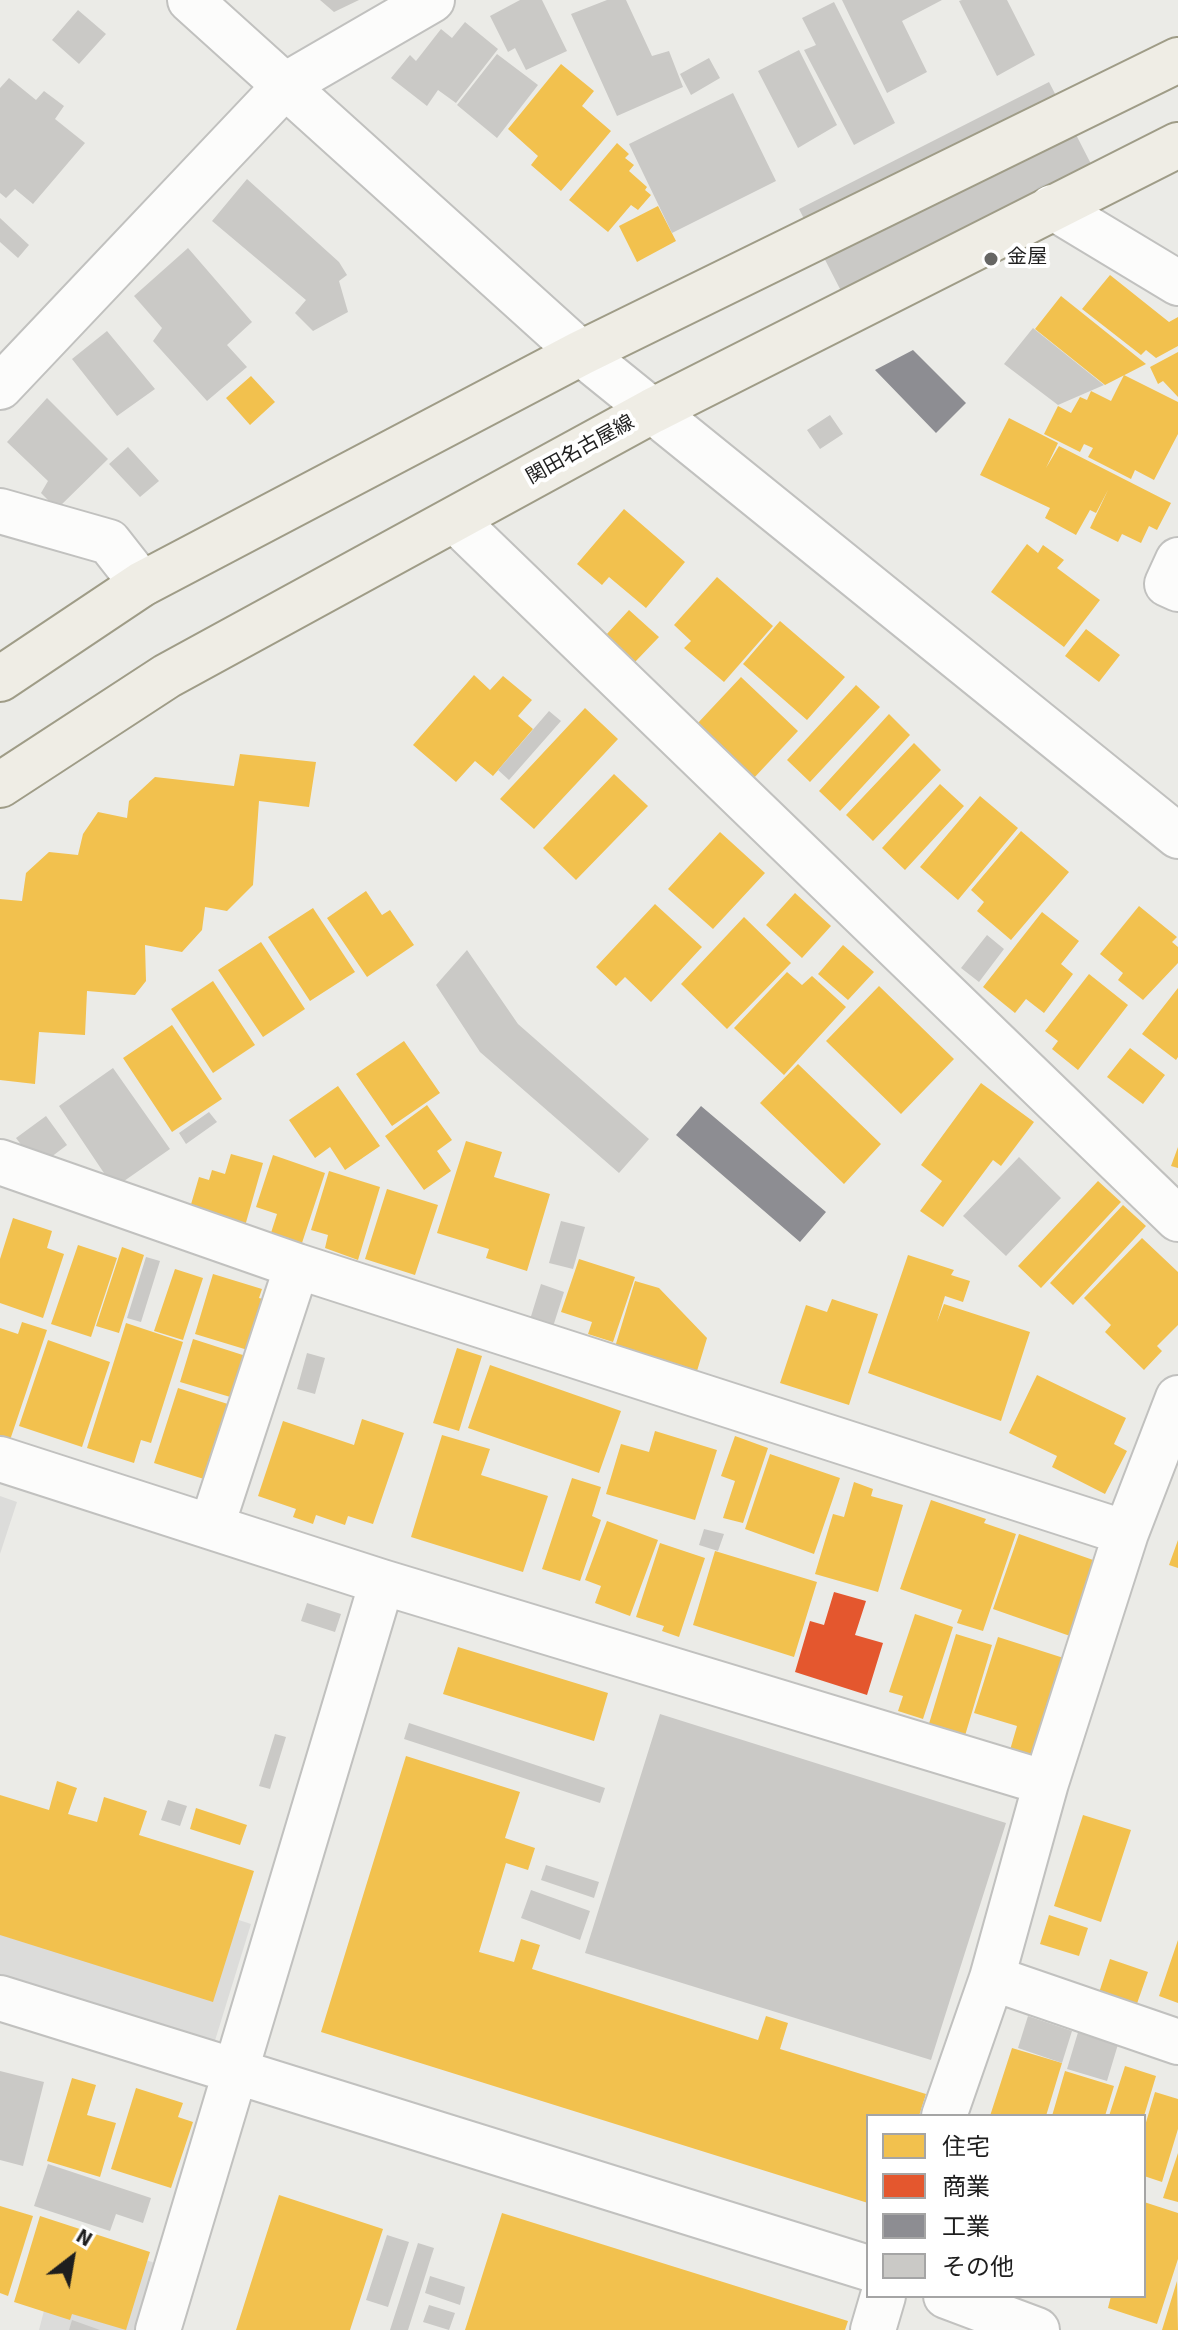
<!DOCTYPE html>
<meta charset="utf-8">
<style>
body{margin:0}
#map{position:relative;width:1178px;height:2330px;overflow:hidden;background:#ebebe7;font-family:"Source Sans 3","Noto Sans JP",sans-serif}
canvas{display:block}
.legend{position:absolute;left:866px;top:2114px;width:280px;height:184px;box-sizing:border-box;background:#fff;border:2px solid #a5a5a5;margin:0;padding:10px 14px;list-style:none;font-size:24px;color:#1e1e1e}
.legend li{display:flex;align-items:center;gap:16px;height:40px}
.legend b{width:40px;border:2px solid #a5a5a5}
.north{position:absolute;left:32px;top:2218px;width:80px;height:80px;-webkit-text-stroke:6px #fff;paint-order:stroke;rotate:31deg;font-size:22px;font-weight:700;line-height:32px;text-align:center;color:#1e1e1e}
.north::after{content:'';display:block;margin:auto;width:28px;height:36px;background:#1e1e1e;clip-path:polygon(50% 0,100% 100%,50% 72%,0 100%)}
</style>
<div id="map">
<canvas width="1178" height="2330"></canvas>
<ul class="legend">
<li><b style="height:22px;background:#f2c14e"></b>住宅</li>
<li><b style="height:22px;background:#e4572e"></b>商業</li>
<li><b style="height:22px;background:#8d8d92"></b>工業</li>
<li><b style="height:22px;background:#cac9c6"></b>その他</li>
</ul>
<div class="north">N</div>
</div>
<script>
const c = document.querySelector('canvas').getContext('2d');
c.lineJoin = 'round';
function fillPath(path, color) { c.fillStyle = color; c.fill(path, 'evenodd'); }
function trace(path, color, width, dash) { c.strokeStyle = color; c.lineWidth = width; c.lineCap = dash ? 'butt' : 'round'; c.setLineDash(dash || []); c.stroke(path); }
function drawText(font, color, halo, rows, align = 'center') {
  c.font = font + ' "Source Sans 3","Noto Sans JP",sans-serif'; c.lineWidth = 8; c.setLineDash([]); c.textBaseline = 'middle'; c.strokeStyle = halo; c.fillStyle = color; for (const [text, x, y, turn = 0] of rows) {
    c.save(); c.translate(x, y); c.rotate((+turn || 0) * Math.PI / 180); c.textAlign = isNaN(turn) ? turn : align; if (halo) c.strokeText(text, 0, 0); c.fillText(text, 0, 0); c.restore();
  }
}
const parking = new Path2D(`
 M0 1496 17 1502 0 1554Z
 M0 1842 251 1924 213 2047 0 1979Z
 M64 2233 155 2263 135 2330H39Z`);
const homes = new Path2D(`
 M561 64 594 91 582 106 611 131 561 191 531 165 538 156 508 129Z
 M617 143 629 154 625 158 634 165 629 171 647 187 645 190 651 195 638 210 631 205 608 232 569 200Z
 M658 206 676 241 637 262 619 226Z
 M1110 275 1169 322 1178 317V346L1156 358 1146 350 1141 355 1082 309Z
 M1061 296 1146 364 1105 385 1035 329Z
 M1178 352V397L1163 381 1158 384 1150 367Z
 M1124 375 1178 402V434L1154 480 1135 470 1131 479 1088 457 1093 448 1084 444 1080 452 1044 434 1058 406 1071 413 1080 397 1087 400 1091 391 1111 401Z
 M251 376 275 402 250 425 226 398Z
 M1009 418 1058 443 1046 468 1059 446 1171 503 1157 530 1149 526 1141 543 1122 534 1118 542 1090 528 1108 490 1096 513 1090 510 1076 535 1045 518 1050 508 980 475Z
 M624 509 685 562 646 608 609 577 602 585 577 564Z
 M1027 544 1038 553 1043 545 1064 560 1057 568 1100 600 1064 647 991 592Z
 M717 577 773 626 724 682 684 648 691 641 674 625Z
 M629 610 659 637 635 662 606 635Z
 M780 621 845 677 807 720 743 664Z
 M1086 629 1120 655 1099 682 1065 656Z
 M474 675 490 690 503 676 532 700 518 716 533 729 493 776 475 761 456 782 413 745Z
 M741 677 798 731 753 779 696 725Z
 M856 685 880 707 810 782 787 760Z
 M585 708 618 739 534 829 500 799Z
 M889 714 910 735 840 811 819 791Z
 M914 743 941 770 873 841 846 815Z
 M240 754 316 762 309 807 259 801 253 885 227 911 205 907 202 930 182 952 145 945 146 981 135 995 87 991 85 1035 39 1032 35 1084 0 1080V899L22 901 26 873 49 852 78 855 83 834 98 812 127 818 129 801 155 777 234 786Z
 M614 774 648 806 576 880 543 848Z
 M940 784 964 806 905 870 882 848Z
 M980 796 1018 828 958 900 920 867Z
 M1021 831 1069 872 1011 940 977 911 984 902 971 890Z
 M720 832 765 873 713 929 668 889Z
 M366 891 382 915 390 910 414 945 367 977 327 918Z
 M795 893 831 926 802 958 766 925Z
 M655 904 702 947 651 1002 625 977 616 986 596 967Z
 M1139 906 1177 937 1172 942 1178 947V963L1143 1000 1118 980 1123 973 1100 954Z
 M313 908 355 972 310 1001 268 937Z
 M1042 912 1079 941 1061 964 1073 974 1044 1013 1026 999 1015 1013 983 987Z
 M744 917 791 963 727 1029 681 984Z
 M261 942 305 1009 263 1037 218 970Z
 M843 945 874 972 848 1000 818 974Z
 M787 972 802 985 812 976 846 1007 784 1075 734 1028Z
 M1089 974 1128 1005 1078 1070 1052 1049 1058 1041 1045 1031Z
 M213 981 255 1045 213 1073 171 1009Z
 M879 986 954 1059 901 1114 826 1041Z
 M1178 988V1057L1176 1060 1142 1034Z
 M172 1025 222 1099 172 1132 123 1058Z
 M404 1041 440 1093 392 1126 356 1074Z
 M1130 1048 1165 1075 1143 1104 1107 1077Z
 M798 1064 881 1144 844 1184 760 1103Z
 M981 1083 1034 1122 1001 1166 993 1160 943 1227 920 1211 942 1181 921 1165Z
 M338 1086 380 1146 345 1170 330 1147 315 1158 289 1120Z
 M427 1105 452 1140 437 1151 451 1171 424 1190 385 1136Z
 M466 1141 502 1152 494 1177 550 1194 527 1271 486 1258 489 1249 437 1233Z
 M1178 1147V1168L1171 1166Z
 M231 1154 263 1163 243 1233 187 1218 199 1177 209 1180 212 1170 225 1174Z
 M273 1155 325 1173 301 1246 270 1236 277 1214 256 1207Z
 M329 1171 380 1187 358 1260 325 1248 328 1235 311 1230Z
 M1098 1181 1121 1202 1041 1288 1018 1266Z
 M387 1189 438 1205 415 1275 365 1259Z
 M1123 1205 1146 1226 1073 1305 1050 1283Z
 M13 1218 52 1231 47 1248 64 1254 43 1318 0 1303V1259Z
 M1142 1238 1178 1272V1325L1157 1346 1162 1351 1144 1370 1105 1332 1111 1325 1084 1298Z
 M78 1245 117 1258 91 1337 51 1324Z
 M122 1247 144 1255 119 1333 96 1326Z
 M908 1255 954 1270 951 1275 970 1281 963 1302 945 1296 937 1322 944 1304 1030 1332 1001 1421 868 1373Z
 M579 1259 635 1277 613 1342 588 1334 592 1322 561 1312Z
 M175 1269 203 1278 183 1340 154 1331Z
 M213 1274 262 1289 259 1298 267 1300 251 1351 195 1334Z
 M635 1281 659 1288 707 1338 697 1371 615 1347Z
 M832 1299 878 1314 849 1405 780 1383 806 1305 827 1312Z
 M22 1322 47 1330 7 1449 0 1447V1328L18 1334Z
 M126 1323 183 1342 151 1443 141 1440 134 1463 87 1448Z
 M193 1339 249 1357 237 1399 180 1382Z
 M48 1340 110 1362 82 1447 19 1426Z
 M457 1348 482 1356 459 1431 433 1423Z
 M490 1365 621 1411 599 1473 468 1428Z
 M1037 1375 1126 1418 1114 1444 1127 1451 1105 1494 1052 1467 1057 1456 1009 1433Z
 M178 1388 234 1406 210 1481 154 1463Z
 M362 1419 404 1433 373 1524 348 1516 345 1525 316 1515 313 1524 293 1517 296 1509 258 1496 283 1421 354 1445Z
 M655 1431 717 1450 695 1520 606 1494 621 1444 649 1452Z
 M442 1435 490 1449 481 1475 548 1496 523 1572 411 1537Z
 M735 1436 768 1448 743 1523 723 1518 735 1481 721 1476Z
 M770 1454 840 1478 814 1554 745 1529Z
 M572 1478 601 1487 592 1516 601 1520 580 1581 542 1569Z
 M854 1482 873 1489 871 1496 903 1505 878 1592 815 1574 833 1514 844 1517Z
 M931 1500 986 1519 984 1523 1016 1534 983 1631 957 1623 962 1610 900 1589Z
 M607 1521 658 1540 630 1616 595 1603 601 1586 585 1580Z
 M1019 1534 1096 1561 1070 1636 993 1609Z
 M1178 1540V1568L1169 1565Z
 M660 1543 705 1558 679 1637 662 1631 664 1626 636 1617Z
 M715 1551 817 1582 794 1657 693 1625Z
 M915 1614 953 1627 923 1719 898 1711 903 1696 889 1692Z
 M956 1634 992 1645 964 1739 928 1727Z
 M998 1637 1073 1661 1042 1760 1010 1750 1017 1726 974 1713Z
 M458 1647 608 1693 594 1741 443 1694Z
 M406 1756 520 1792 505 1838 535 1848 528 1870 506 1863 479 1952 514 1962 521 1939 540 1945 532 1969 758 2040 766 2016 788 2023 780 2049 926 2094 919 2116H868V2203L321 2032Z
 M57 1781 77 1788 68 1814 97 1822 104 1797 147 1811 139 1835 254 1871 213 2002 0 1935V1795L49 1810Z
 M196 1808 247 1825 240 1845 190 1829Z
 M1083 1815 1131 1830 1101 1922 1054 1906Z
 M1049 1915 1088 1928 1079 1956 1040 1944Z
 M1178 1940V2003L1159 1996Z
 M1110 1959 1148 1972 1132 2018 1095 2005Z
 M1012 2048 1062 2063 1046 2116H990Z
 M1125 2066 1156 2076 1144 2116H1109Z
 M1065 2071 1114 2086 1105 2116H1052Z
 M72 2078 96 2085 87 2115 116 2123 100 2177 47 2161Z
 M136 2088 183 2103 178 2117 193 2122 171 2188 111 2169Z
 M1155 2092 1178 2099V2129L1162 2182 1144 2176V2129Z
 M1178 2153V2202L1163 2198Z
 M279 2195 383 2229 350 2330H236Z
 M1144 2202 1178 2213V2259L1157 2324 1108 2308 1111 2296H1144Z
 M0 2206 33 2216 8 2296 0 2293Z
 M502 2213 848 2321 845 2330H465Z
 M40 2216 150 2252 126 2330 72 2314 70 2320 14 2302Z
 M1177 2281 1178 2330H1162Z`);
const shops = new Path2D(`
 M834 1592 866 1601 855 1635 883 1643 867 1695 795 1672 810 1621 824 1625Z`);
const industry = new Path2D(`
 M913 350 966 403 936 433 875 370Z
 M701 1106 826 1212 800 1242 676 1135Z`);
const building = new Path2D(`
 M320 0H359L334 12Z
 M520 0H542L567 51 526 70 515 48 508 52 490 16Z
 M607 0H626L652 56 669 51 683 87 617 116 571 14Z
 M842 0H942L902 21 927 72 887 93Z
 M962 0H1007L1035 55 997 76 959 1Z
 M834 2 895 123 854 145 804 50 816 45 802 18Z
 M78 10 106 34 79 64 52 40Z
 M465 22 498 49 456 103 438 90 427 106 391 78 410 55 416 61 441 29 452 38Z
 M799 50 837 125 798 148 758 71Z
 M497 54 538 85 497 138 457 105Z
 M709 58 720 78 691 95 680 74Z
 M9 78 36 100 44 91 64 106 55 119 85 143 33 204 15 189 6 198 0 193V88Z
 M1049 82 1109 199 859 326 799 209Z
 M733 93 776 181 672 233 629 144Z
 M247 179 339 262 347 275 339 281 348 312 313 331 295 313 306 300 212 221Z
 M0 218 29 245 18 258 0 242Z
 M188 248 252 322 227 345 247 367 207 401 153 341 162 328 134 296Z
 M1033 328 1104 385 1058 405 1004 364Z
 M107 331 155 389 117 416 72 359Z
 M47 398 108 459 57 509 41 493 48 481 7 442Z
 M830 415 843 434 820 449 807 430Z
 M128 447 159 481 140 497 109 464Z
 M549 711 561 721 509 780 498 770Z
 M987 935 1004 949 979 982 961 968Z
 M467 950 518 1024 649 1139 619 1173 480 1052 436 985Z
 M113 1068 170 1149 114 1188 59 1106Z
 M209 1112 217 1122 186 1144 179 1133Z
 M46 1116 67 1145 38 1167 16 1138Z
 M1019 1157 1061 1198 1006 1256 963 1216Z
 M561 1221 585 1227 573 1269 549 1263Z
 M146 1257 160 1261 141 1322 127 1318Z
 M541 1284 564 1292 551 1333 528 1326Z
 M307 1353 325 1358 315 1394 297 1389Z
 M704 1529 724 1534 718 1551 699 1545Z
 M307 1603 341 1614 335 1632 301 1621Z
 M660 1714 1006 1823 931 2060 585 1953Z
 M409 1723 605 1788 600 1803 404 1739Z
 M275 1734 286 1737 270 1789 259 1786Z
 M168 1800 187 1806 180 1826 161 1820Z
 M546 1865 599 1882 594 1898 541 1880Z
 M531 1890 590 1911 580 1940 521 1918Z
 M1028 2016 1072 2031 1062 2063 1018 2048Z
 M1079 2029 1119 2041 1107 2081 1067 2069Z
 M0 2071 44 2082 23 2166 0 2160Z
 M48 2164 151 2198 143 2223 116 2214 110 2231 34 2206Z
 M387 2235 409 2242 388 2307 366 2300Z
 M418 2243 434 2248 408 2330H390Z
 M430 2276 465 2287 460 2305 425 2293Z
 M429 2305 455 2313 449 2330 423 2322Z
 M72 2320 100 2330H69Z`);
const minor = new Path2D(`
 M1052 207 1178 283
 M0 387 287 84 432 0
 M0 511 109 542 142 584
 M456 521 1178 1219
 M1178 560 1167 584 1178 589
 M0 1162 297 1266 1126 1533
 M0 1459 382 1582 1046 1783
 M212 1525 297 1266
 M992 1978 1178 2042
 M0 1998 868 2268
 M944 2116 992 1978 1046 1783 1126 1533 1178 1398
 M946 2296 1037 2330
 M158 2330 382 1582
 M873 2330 883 2296`);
const tertiary = new Path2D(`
 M190 0 581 353 1178 836`);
const primary = new Path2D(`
 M0 679 142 584 581 353 1178 60
 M0 785 167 676 652 411 1178 145`);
const markers = [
 [991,259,8,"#666664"]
];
const poiNames = [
 ["金屋",1007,259]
];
const streetNames = [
 ["関田名古屋線",581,451,-29]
];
fillPath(parking, '#dcdcda');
fillPath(homes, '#f2c14e');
fillPath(shops, '#e4572e');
fillPath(industry, '#8d8d92');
fillPath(building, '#cac9c6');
trace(minor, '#c1c1bf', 48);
trace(tertiary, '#c1c1bf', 48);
trace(primary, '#9f9c87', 48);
trace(minor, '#fcfcfb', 44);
trace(tertiary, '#fcfcfb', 44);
trace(primary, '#efede5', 44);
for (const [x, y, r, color] of markers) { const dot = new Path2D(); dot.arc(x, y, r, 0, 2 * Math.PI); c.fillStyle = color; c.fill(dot); trace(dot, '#fff', 3); }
drawText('20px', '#1e1e1e', '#fff', poiNames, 'left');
drawText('20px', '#1e1e1e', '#fff', streetNames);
</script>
